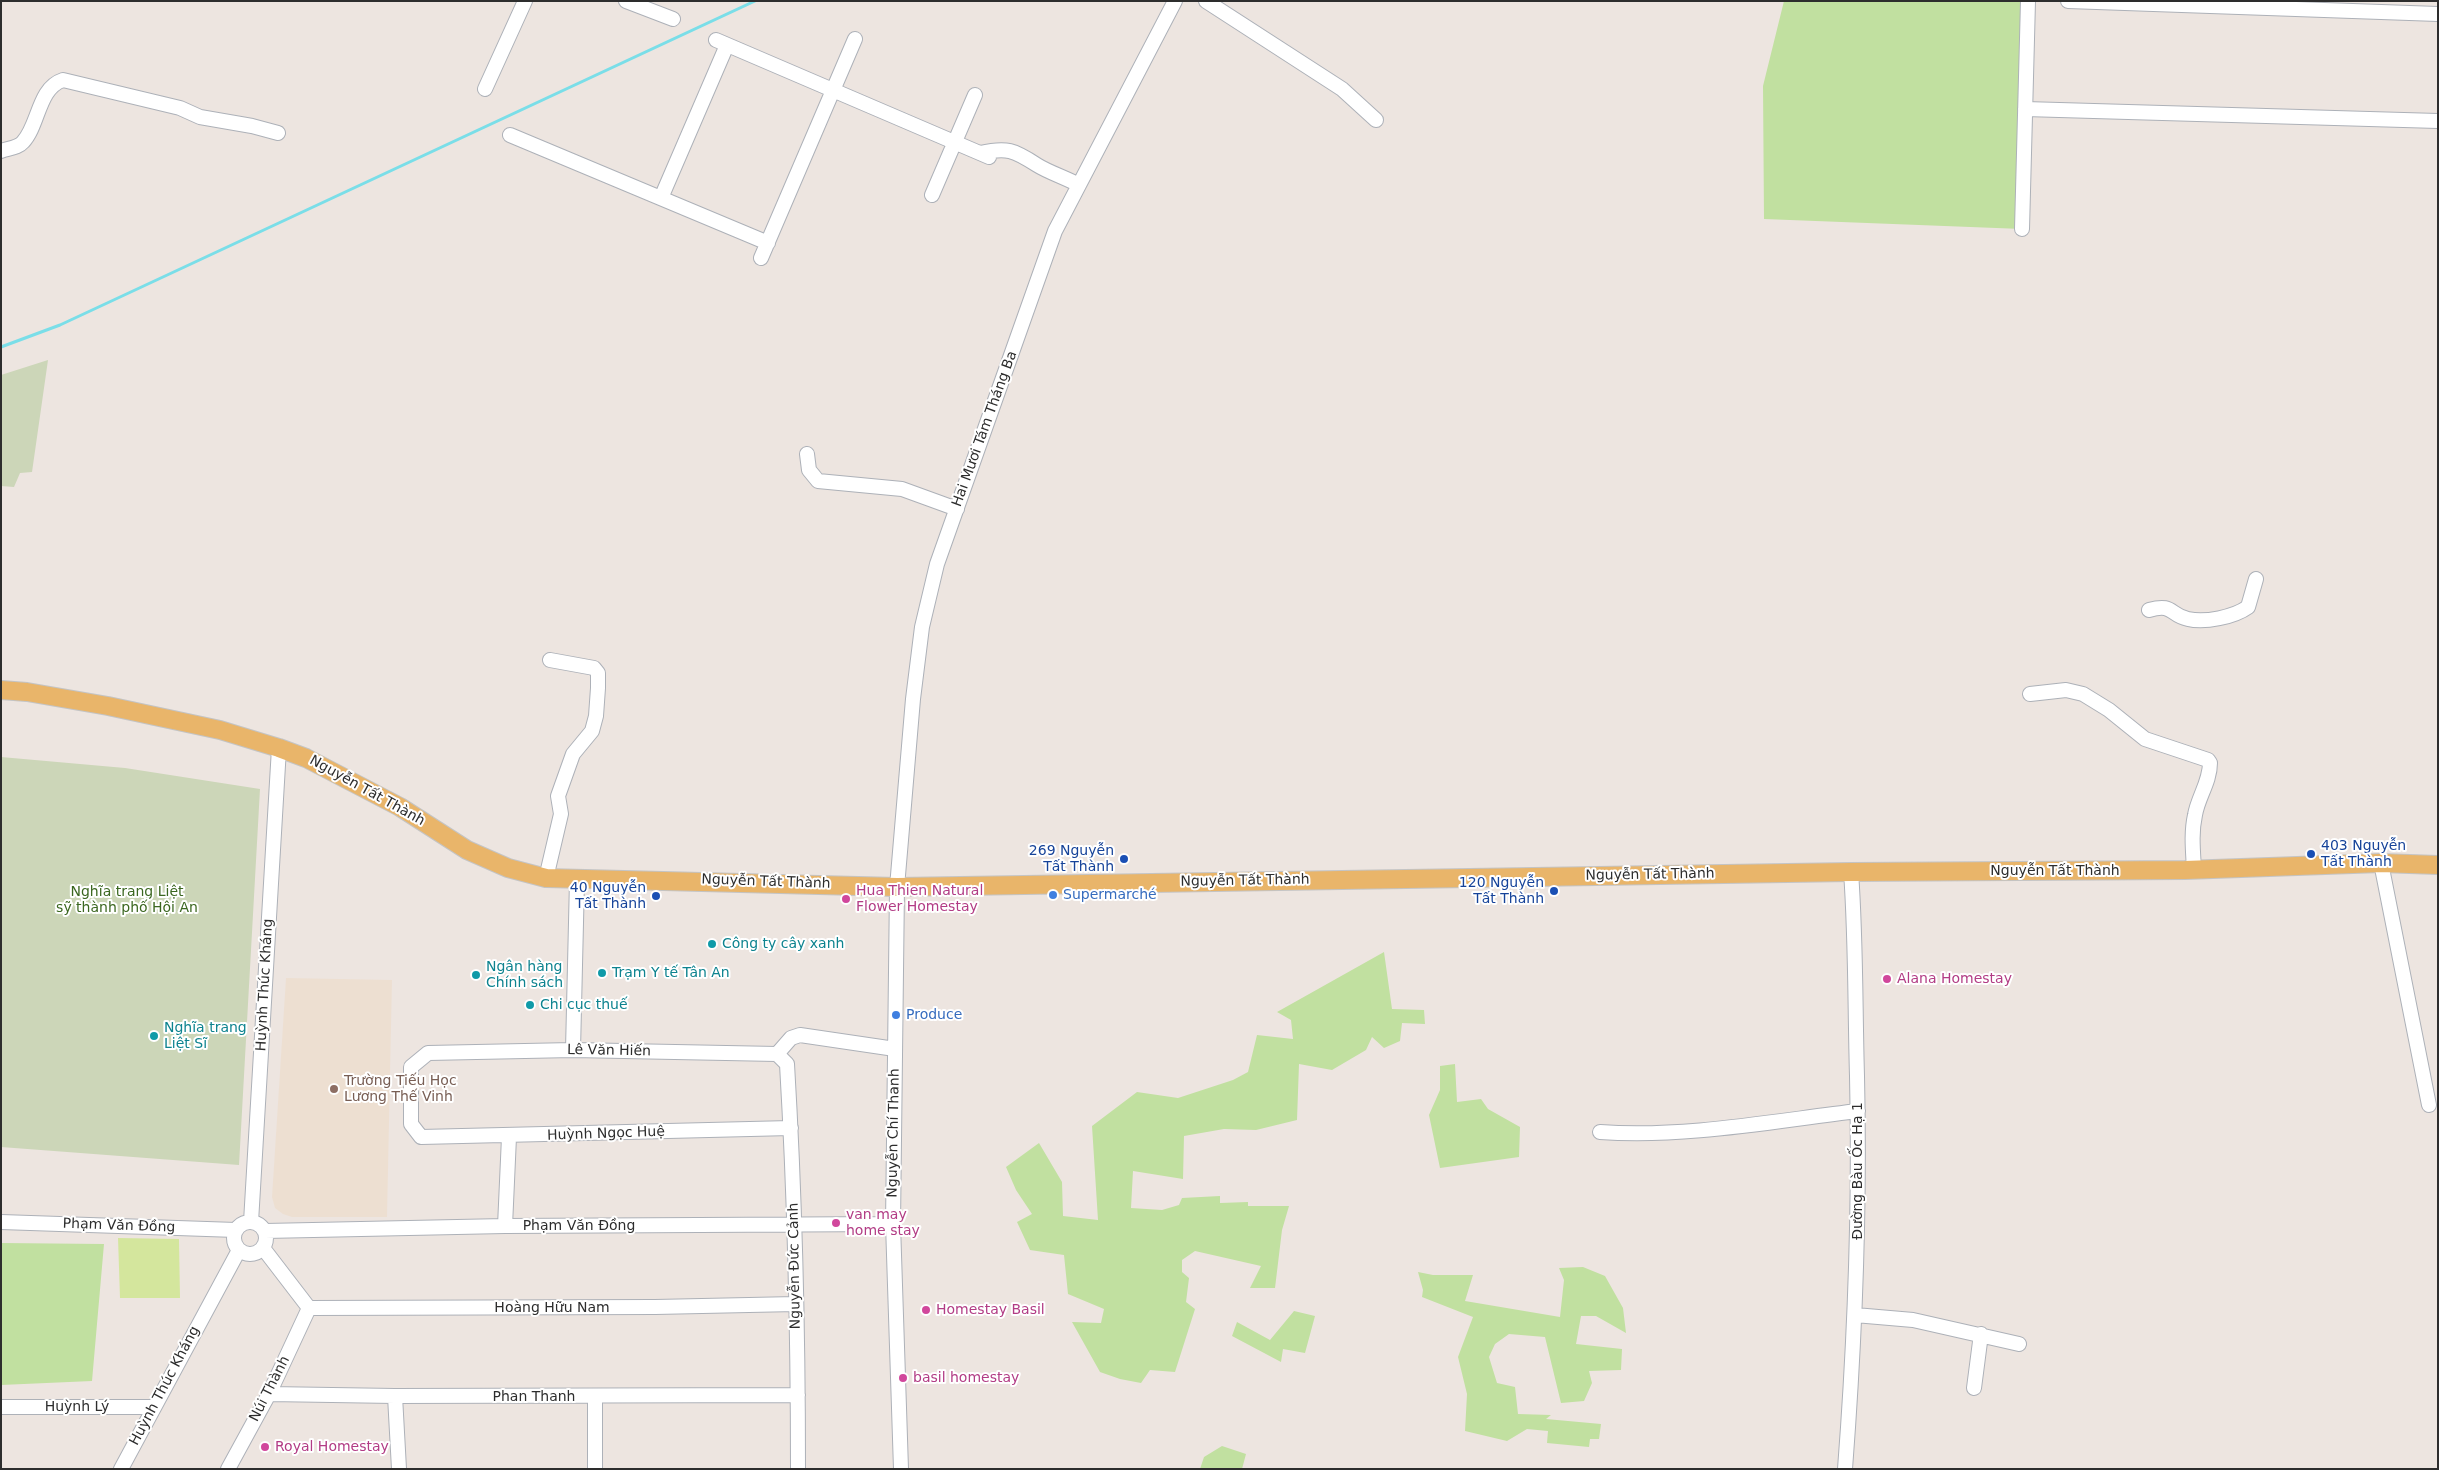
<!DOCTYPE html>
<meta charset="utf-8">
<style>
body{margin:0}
#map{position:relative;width:2439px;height:1470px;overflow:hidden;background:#ede5e0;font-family:"DejaVu Sans",sans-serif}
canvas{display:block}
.frame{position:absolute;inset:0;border:2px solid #2d2d2d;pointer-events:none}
</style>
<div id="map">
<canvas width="2439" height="1470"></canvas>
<div class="frame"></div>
</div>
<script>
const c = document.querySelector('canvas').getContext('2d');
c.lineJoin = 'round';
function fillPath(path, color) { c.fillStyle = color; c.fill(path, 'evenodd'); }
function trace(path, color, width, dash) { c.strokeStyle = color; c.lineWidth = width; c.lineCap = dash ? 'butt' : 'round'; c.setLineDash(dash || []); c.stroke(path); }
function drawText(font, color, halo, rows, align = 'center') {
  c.font = font + ' "DejaVu Sans",sans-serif'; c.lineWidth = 4; c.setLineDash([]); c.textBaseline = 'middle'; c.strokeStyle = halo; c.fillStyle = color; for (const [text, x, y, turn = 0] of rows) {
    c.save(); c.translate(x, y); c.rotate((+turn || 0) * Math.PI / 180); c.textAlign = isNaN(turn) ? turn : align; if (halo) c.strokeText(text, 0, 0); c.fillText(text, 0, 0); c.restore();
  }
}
const education = new Path2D(`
 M286 978 392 980 387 1217H292L283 1214 275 1208 272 1197Z`);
const green = new Path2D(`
 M1784 1H2028L2022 229 1764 219 1763 86Z
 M1384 952 1392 1009 1424 1010 1425 1024 1402 1023 1400 1041 1384 1048 1372 1037 1366 1050 1332 1070 1299 1064 1297 1120 1256 1130 1224 1129 1184 1136 1183 1179 1133 1171 1131 1208 1162 1210 1179 1205 1182 1198 1220 1196V1203L1248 1202V1206H1289L1282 1230 1275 1288H1250L1261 1266 1195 1251 1182 1260V1272L1189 1278 1186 1302 1195 1309 1175 1372 1150 1370 1141 1383 1120 1379 1100 1372 1072 1322 1101 1323 1104 1309 1068 1294 1064 1255 1030 1250 1017 1222 1032 1214 1016 1190 1006 1167 1039 1143 1062 1182 1063 1216 1098 1220 1092 1126 1137 1092 1178 1098 1233 1080 1248 1072 1257 1035 1293 1039 1291 1020 1277 1012Z
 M1455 1064 1457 1102 1481 1099 1488 1109 1520 1127 1519 1157 1440 1168 1429 1115 1440 1090V1066Z
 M1 1243 104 1244 92 1381 1 1385Z
 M1583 1267 1605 1276 1623 1308 1626 1333 1596 1316H1581L1576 1344 1622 1349 1621 1370 1589 1371 1592 1383 1584 1401 1561 1403 1545 1337 1509 1334 1495 1344 1489 1357 1497 1383 1515 1387 1518 1414 1551 1415 1546 1419 1601 1424 1599 1439H1590L1589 1447 1547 1443 1548 1431 1527 1429 1507 1441 1465 1431 1467 1394 1458 1357 1473 1317 1422 1297 1423 1290 1418 1272 1433 1275H1473L1465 1301 1560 1317 1564 1280 1559 1268Z
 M1294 1311 1315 1316 1305 1353 1283 1349 1281 1362 1232 1336 1237 1322 1270 1340Z
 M1222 1446 1246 1454 1242 1469H1200L1204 1457Z`);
const cemetery = new Path2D(`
 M48 360 32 472 20 473 14 487 1 486V375Z
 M1 757 125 768 260 789 239 1165 1 1147Z`);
const pitch = new Path2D(`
 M118 1238 179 1239 180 1298H120Z`);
const stream = new Path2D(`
 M1 347 60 325 755 1`);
const minor = new Path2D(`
 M626 1 673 19
 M1206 1 1342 89 1376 120
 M2068 1 2438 14
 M716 40 989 157
 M485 89 525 1
 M2025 109 2438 121
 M510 135 768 243
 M1 151C9 148 18 148 23 142 39 125 38 88 63 80L180 108 200 117 252 126 278 133
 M980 153C1007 147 1014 150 1037 165 1048 172 1066 178 1079 185
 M932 195 975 95
 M661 198 727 45
 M2022 229 2028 1
 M761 258 855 39
 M807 454 809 470 818 481 902 489 957 509
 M2149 610C2174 603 2169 615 2188 619 2205 623 2234 617 2248 607L2256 579
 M2030 694 2066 690 2083 694 2109 710 2145 739 2208 760 2210 763C2210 782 2198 797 2195 815 2191 833 2193 851 2194 869
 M2381 863 2429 1105
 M546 878 561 814 558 796 573 754 592 731 596 716 598 688V673L594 668 550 660
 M573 1050 577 880
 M777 1054 791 1038 800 1035 895 1049
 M791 1128 421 1137 411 1124V1067L428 1053 573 1050 777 1054 787 1064C795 1199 798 1334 798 1469
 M1600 1132C1686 1138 1773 1121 1858 1111
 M234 1238a16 16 0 1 1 32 0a16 16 0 1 1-32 0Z
 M1 1222 236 1230
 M251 1222 279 748
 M505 1226 509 1137
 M265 1231 505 1226 893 1224
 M263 1248 309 1308
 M309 1308 655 1307 796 1304
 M1855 1315 1913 1320 2019 1344
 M1974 1388 1981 1334
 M269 1394 395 1396 798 1395
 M395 1396 399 1469
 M1 1407H153
 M121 1469 239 1250
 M228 1469 269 1394 309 1308
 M595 1469V1397
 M901 1469 893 1224 897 887 913 699 922 627 937 564 1055 231 1175 1
 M1845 1469C1855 1338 1860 1207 1857 1076 1855 1008 1856 940 1851 872`);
const major = new Path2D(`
 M1 690 27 692 108 706 220 730 279 748 306 758 400 807 467 850 508 868 546 878 897 887 1851 872 2185 870 2381 863 2438 865`);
const markers = [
 [2311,854,5,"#1a4fb4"],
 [1124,859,5,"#1a4fb4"],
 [1554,891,5,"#1a4fb4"],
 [1053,895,5,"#3f7fe0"],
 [656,896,5,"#1a4fb4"],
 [846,899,5,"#d1479c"],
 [712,944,5,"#0f9aa8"],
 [602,973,5,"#0f9aa8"],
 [476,975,5,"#0f9aa8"],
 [1887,979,5,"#d1479c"],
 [530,1005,5,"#0f9aa8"],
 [896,1015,5,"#3f7fe0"],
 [154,1036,5,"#0f9aa8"],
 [334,1089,5,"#8d6e63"],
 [836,1223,5,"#d1479c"],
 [926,1310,5,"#d1479c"],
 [903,1378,5,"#d1479c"],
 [265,1447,5,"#d1479c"]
];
const streetNames = [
 ["Hai Mươi Tám Tháng Ba",985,429,-70],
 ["Nguyễn Tất Thành",367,791,29],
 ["Nguyễn Tất Thành",2055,871],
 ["Nguyễn Tất Thành",1650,875,-1],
 ["Nguyễn Tất Thành",1245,881,-1],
 ["Nguyễn Tất Thành",766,882,2],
 ["Huỳnh Thúc Kháng",265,985,-87],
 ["Lê Văn Hiến",609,1051,1],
 ["Nguyễn Chí Thanh",894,1133,-89],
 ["Huỳnh Ngọc Huệ",606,1134,-2],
 ["Đường Bàu Ốc Hạ 1",1858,1171,-90],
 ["Phạm Văn Đồng",119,1226,2],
 ["Phạm Văn Đồng",579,1226],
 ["Nguyễn Đức Cảnh",795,1266,-91],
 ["Hoàng Hữu Nam",552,1308],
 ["Huỳnh Thúc Kháng",165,1386,-62],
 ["Núi Thành",270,1389,-63],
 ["Phan Thanh",534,1397],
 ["Huỳnh Lý",77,1407]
];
const transitNames = [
 ["403 Nguyễn",2321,846,"left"],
 ["Tất Thành",2321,862,"left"],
 ["269 Nguyễn",1114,851],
 ["Tất Thành",1114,867],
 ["120 Nguyễn",1544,883],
 ["Tất Thành",1544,899],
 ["40 Nguyễn",646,888],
 ["Tất Thành",646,904]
];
const hotelNames = [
 ["Hua Thien Natural",856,891],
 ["Flower Homestay",856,907],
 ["Alana Homestay",1897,979],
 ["van may",846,1215],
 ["home stay",846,1231],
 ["Homestay Basil",936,1310],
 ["basil homestay",913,1378],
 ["Royal Homestay",275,1447]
];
const parkNames = [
 ["Nghĩa trang Liệt",127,892],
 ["sỹ thành phố Hội An",127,908]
];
const shopNames = [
 ["Supermarché",1063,895],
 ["Produce",906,1015]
];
const cultureNames = [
 ["Công ty cây xanh",722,944],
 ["Ngân hàng",486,967],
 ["Chính sách",486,983],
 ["Trạm Y tế Tân An",612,973],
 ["Chi cục thuế",540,1005],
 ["Nghĩa trang",164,1028],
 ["Liệt Sĩ",164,1044]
];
const educationNames = [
 ["Trường Tiếu Học",344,1081],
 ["Lương Thế Vinh",344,1097]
];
fillPath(education, '#eddfd1');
fillPath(green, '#c1e0a0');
fillPath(cemetery, '#ccd6b8');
fillPath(pitch, '#d4e69d');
trace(stream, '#7adee8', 3);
trace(minor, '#adb1b8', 16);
trace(major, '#c4c4c4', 20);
trace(minor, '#fff', 14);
trace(major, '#e9b56a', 18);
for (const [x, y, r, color] of markers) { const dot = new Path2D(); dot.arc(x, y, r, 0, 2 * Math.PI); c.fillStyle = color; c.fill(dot); trace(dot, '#fff', 2); }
drawText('14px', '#2d2d2d', '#fff', streetNames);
drawText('14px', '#164399', '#fff', transitNames, 'right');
drawText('14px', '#b23c85', '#fff', hotelNames, 'left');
drawText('14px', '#3b6720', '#fff', parkNames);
drawText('14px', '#366cbe', '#fff', shopNames, 'left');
drawText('14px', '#0d838f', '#fff', cultureNames, 'left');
drawText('14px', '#785e54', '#fff', educationNames, 'left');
</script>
